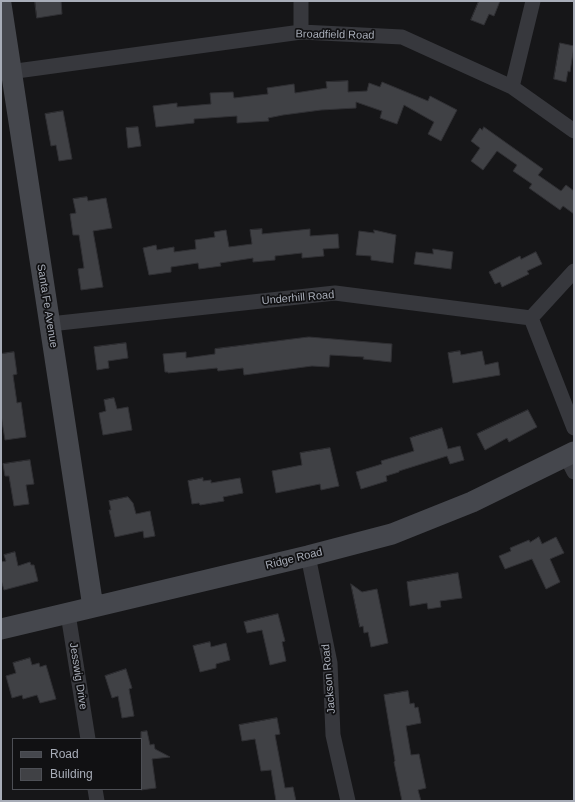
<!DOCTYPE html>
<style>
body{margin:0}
#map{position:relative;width:575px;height:802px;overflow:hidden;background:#161618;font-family:Arial,sans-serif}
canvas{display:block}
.frame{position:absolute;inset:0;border:2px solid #a8adb8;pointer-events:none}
.legend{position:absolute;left:12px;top:738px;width:130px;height:52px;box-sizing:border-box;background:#111113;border:1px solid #4d4f55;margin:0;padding:5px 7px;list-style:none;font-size:12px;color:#a8adb8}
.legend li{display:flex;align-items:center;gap:8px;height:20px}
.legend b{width:20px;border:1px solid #4d4f55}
</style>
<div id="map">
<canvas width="575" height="802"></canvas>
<div class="frame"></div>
<ul class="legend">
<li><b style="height:5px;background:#45474d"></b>Road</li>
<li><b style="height:11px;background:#404145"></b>Building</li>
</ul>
</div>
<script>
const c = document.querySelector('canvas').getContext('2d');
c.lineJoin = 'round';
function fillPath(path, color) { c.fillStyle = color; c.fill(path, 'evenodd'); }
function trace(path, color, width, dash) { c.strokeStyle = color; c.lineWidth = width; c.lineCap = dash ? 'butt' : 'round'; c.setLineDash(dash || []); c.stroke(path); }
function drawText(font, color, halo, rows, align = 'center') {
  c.font = font + ' Arial,sans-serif'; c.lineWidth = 3.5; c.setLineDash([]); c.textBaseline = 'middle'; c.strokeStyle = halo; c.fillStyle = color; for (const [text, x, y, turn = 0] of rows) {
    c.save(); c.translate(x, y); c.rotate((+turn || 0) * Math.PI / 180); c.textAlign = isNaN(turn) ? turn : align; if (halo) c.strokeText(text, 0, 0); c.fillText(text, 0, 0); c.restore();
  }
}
const building = new Path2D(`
 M35 1H61L62 14 37 18Z
 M479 1H500L494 16 489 14 484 25 471 20Z
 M560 43 574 46 570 72 568 71 566 82 554 79Z
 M348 81V92L367 91 369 83 380 87 382 82 428 101 430 96 457 110 441 141 428 134 434 122 404 105 397 124 380 118 382 111 356 102V108L321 110 283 115 268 118 269 121 237 123V116L194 119V123L156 127 153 106 177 103V107L211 104 210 93 233 92 234 98 268 94 267 88 294 84 295 93 327 88 326 82Z
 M63 111 72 159 59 161 56 145 51 146 45 114Z
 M138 127 141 146 128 148 126 128Z
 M484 127 543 169 538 175 561 191 566 185 574 191V214L563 206 560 210 529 188 532 184 513 171 517 165 497 151 483 170 471 161 480 148 471 141 480 128 482 130Z
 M87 197 88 201 106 198 112 228 93 231 103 287 81 290 78 269 84 268 79 235H73L70 214 76 213 73 199Z
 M262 229V234L310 229V236L338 234 339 248 323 249 324 256 302 258V253L275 256V260L253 262V258L220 263 221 266 199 269 198 263 171 267V272L149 275 143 248 156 245 157 250 174 247V252L196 249 195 240 215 237 214 232 226 230 229 247 252 244 250 230Z
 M374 230 396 235 393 263 371 260V256L356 255 359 231 374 233Z
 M433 249 453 252 451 269 414 264 416 252 433 254Z
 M536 252 542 264 527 271 529 274 502 287 500 282 495 284 489 272 520 256 521 259Z
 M309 337 392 344 391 362 363 359 364 357 330 355 329 367 312 366 244 375 243 368 218 371 217 368 168 373V372H165L163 354 186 352V358L215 354V349Z
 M126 343 128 358 108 361 109 368 97 370 94 347Z
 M460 351 461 355 482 351 485 365 498 362 500 375 453 383 448 353Z
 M14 352 17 374 13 375 17 403 21 402 26 437 5 440 1 415V354Z
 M114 398 117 409 128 407 132 430 103 435 99 413 106 411 104 400Z
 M528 410 537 427 509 442 507 438 485 450 477 434Z
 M442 428 448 449 460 446 464 460 450 464 447 456 399 471V472L386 476 387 481 361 489 356 472 382 464 381 461 414 451 410 438Z
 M330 448 339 486 321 490 320 484 276 493 272 471 302 465 300 453Z
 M30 460 34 484 26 485 29 504 14 506 9 476H5L3 464Z
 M203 478V481L211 480V483L240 478 243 493 223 497 224 501 200 505 199 503 192 504 188 481Z
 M128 497 133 503 136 514 150 511 155 536 144 538 143 531 115 537 109 510H111L109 501Z
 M539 537 542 544 556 537 564 553 550 559 560 582 546 589 532 559 505 569 499 556 511 551 510 548 529 540 530 542Z
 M15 552 18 566 30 562 31 565H34L38 581 4 590 1 580V562L6 561 4 555Z
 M458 573 462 598 440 601 441 607 428 609 427 603 410 606 407 582Z
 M351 584 362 592 377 589 388 643 371 647 368 632 364 633 363 626 360 627Z
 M278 614 285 641 282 642 286 661 270 665 262 630 247 633 244 622Z
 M210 642 211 647 226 643 230 660 216 664V668L200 672 193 646Z
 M30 658 32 665 39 663 40 667 46 665 56 699 40 703 37 695 23 699 22 695 12 698 6 676 16 673 13 663Z
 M126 669 132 688 129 689 134 716 122 718 118 696 112 698 105 676Z
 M408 691 410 704 414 703 415 708 418 707 421 723 406 726 411 755 419 754 426 788 418 790 421 801H402L394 762 395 761 384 695Z
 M277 718 280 734 275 735 285 788 293 787 296 801H276L271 770 261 771 255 739 242 741 239 725Z
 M147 731 150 745 154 744 155 749 170 757 152 759 156 788 141 790V732Z`);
const minor = new Path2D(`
 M301 1V32
 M2 73 301 32 402 37 512 87 574 131
 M512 87 533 1
 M531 318 574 428
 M531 318 574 271
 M50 324 335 293 531 318
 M566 456 574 472
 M308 556 330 663 333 735 348 801
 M68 614 88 739
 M95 789 97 801`);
const secondary = new Path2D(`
 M1 4 93 607
 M1 629 308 556 392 534 472 502 574 452`);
const streetNames = [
 ["Broadfield Road",335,35,1],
 ["Underhill Road",298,298,-5],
 ["Santa Fe Avenue",47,306,81],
 ["Ridge Road",294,559,-14],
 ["Jesswig Drive",78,676,81],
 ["Jackson Road",329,679,-95]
];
fillPath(building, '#404145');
trace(building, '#303034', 1);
trace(minor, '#37383d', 15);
trace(secondary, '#45474d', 21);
drawText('11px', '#a8adb8', '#111113', streetNames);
</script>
